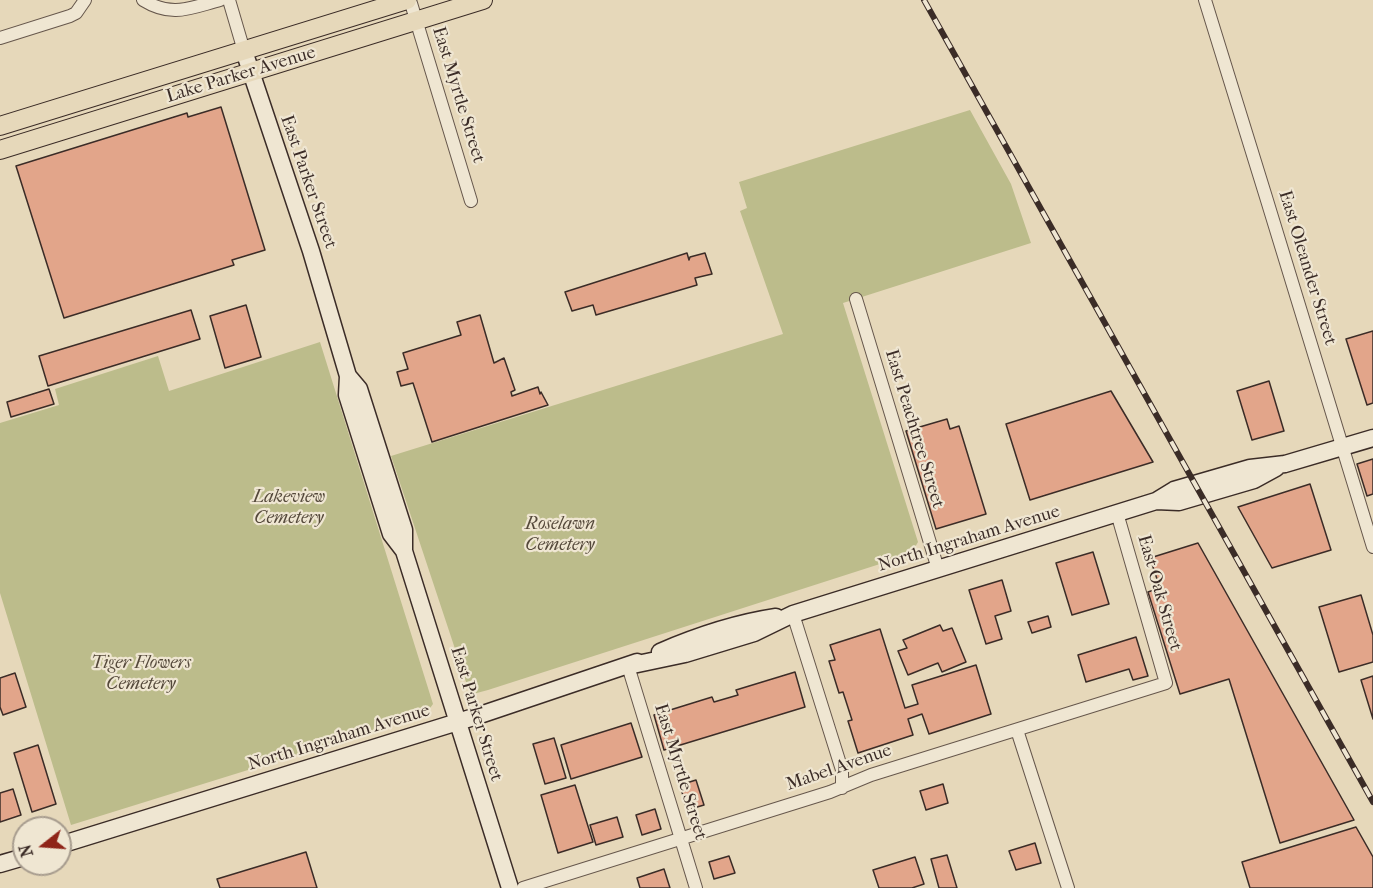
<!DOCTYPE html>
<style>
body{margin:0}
#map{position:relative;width:1373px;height:888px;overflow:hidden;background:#e6d8ba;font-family:"IM FELL French Canon",serif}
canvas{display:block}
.north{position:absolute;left:12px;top:816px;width:60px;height:60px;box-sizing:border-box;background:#efe6d2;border:2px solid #a79c8e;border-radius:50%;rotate:253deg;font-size:16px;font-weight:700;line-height:24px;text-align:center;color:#3b2c27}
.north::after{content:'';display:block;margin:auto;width:21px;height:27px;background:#8f2418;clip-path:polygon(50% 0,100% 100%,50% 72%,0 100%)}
</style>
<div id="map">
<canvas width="1373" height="888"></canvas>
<div class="north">N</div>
</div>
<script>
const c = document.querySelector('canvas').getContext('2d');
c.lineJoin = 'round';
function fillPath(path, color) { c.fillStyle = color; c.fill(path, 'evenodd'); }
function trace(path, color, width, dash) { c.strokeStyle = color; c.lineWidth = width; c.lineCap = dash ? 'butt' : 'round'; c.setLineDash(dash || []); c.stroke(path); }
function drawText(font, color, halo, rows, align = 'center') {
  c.font = font + ' "IM FELL French Canon",serif'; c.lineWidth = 4.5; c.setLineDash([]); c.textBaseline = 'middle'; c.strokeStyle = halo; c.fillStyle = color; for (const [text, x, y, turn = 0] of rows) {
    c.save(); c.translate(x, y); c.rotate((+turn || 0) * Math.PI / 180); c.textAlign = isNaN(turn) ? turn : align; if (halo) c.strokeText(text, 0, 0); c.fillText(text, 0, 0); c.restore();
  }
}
const green = new Path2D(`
 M970 110 1011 184 1031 243 843 303 918 542 911 554 488 690 473 694 469 691 391 456 783 334 740 211 747 208 739 182Z
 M320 342 433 704 425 715 71 825 0 593V423L59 405 55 389 158 356 169 391Z`);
const building = new Path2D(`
 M221 107 265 250 232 260 234 265 64 318 16 166 187 113 188 117Z
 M687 253 689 260 690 257 705 253 712 274 695 278 697 285 596 315 593 305 572 311 565 292Z
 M246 305 261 357 225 368 210 316Z
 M191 310 200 339 48 386 39 356Z
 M480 315 494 363 504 358 515 390 511 392 512 396 538 387 540 394 541 392 548 405 432 442 413 383 401 386 397 372 408 369 403 353 461 335 457 322Z
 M1373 331V403L1367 405 1346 339Z
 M1269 381 1284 431 1252 440 1237 391Z
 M49 389 54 404 11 417 7 402Z
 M1111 391 1153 462 1030 500 1006 424Z
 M947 419 950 429 959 426 986 514 936 529 906 431Z
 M1373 459V494L1367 496 1357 464Z
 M1310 484 1331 550 1272 568 1238 507Z
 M1198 543 1354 820 1280 843 1229 679 1180 694 1148 592 1160 588 1150 558Z
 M1093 552 1109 604 1072 615 1056 563Z
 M1002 580 1011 611 995 616 1002 639 986 644 969 590Z
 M1361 595 1373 635V662L1339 672 1319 607Z
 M1048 616 1051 627 1032 633 1028 622Z
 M940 625 943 631 952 628 966 662 942 672 938 663 908 675 898 651 907 648 903 640Z
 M880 629 905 708 918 704 912 685 976 665 991 714 929 734 922 714 908 719 913 735 858 753 848 721 852 720 843 692 839 693 829 661 835 660 830 645Z
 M1136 637 1148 676 1133 680 1129 669 1086 682 1078 655Z
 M795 672 805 707 664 750 654 715 712 697 714 702 738 695 736 690Z
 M15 673 26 707 3 715 0 707V678Z
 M1373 676V719L1361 680Z
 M631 723 642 757 571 779 561 745Z
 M554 738 566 778 545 784 533 744Z
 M38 745 56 804 32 812 14 753Z
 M696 780 704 805 687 810 680 785Z
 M943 784 948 803 926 810 920 791Z
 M575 785 593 842 558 853 541 795Z
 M13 789 21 815 0 822V793Z
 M655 809 661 829 642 835 636 815Z
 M617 817 623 837 596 845 590 825Z
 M1356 827 1373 857V888H1250L1242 862Z
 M1035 843 1041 863 1016 870 1009 851Z
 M306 852 317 888H220L217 879Z
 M947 855 957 888H939L931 859Z
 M729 856 735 873 714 879 709 862Z
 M915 857 924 884 912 888H879L873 870Z
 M664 869 670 888H640L637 878Z`);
const street = new Path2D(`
 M143 0C172 18 190 8 220 0
 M229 0 244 51
 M410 0 471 201
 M1205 0C1262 182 1317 365 1373 547
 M0 38 70 16 76 13 85 0
 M856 299 938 569
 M793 614 842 770V788
 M628 666 696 888
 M1017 730 1068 888
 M523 888 830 792 871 775 1166 683 1117 513`);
const secondary = new Path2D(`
 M244 51 311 251 348 376 347 395 391 534 404 551
 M348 376 359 389 404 530V551L510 888
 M1156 501 1179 502 1254 480 1276 468
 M660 652C697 636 736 623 776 617
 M628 666 685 654 754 633 793 614 1156 501 1174 490 1250 468 1285 464 1373 438
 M60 845 477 716 637 662
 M0 864 24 857`);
const primary = new Path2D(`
 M0 126 407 0
 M0 150 483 0`);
const rail = new Path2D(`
 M924 0 1373 802`);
const streetNames = [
 ["Lake Parker Avenue",241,75,-17],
 ["East Myrtle Street",458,95,73],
 ["East Parker Street",308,182,71],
 ["East Oleander Street",1307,268,73],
 ["East Peachtree Street",914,429,73],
 ["North Ingraham Avenue",969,539,-17],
 ["East Oak Street",1159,593,74],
 ["East Parker Street",476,714,73],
 ["North Ingraham Avenue",339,738,-17],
 ["Mabel Avenue",839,768,-19],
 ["East Myrtle Street",680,772,73]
];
const parkNames = [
 ["Lakeview",289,498],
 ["Cemetery",289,519],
 ["Roselawn",560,525],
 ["Cemetery",560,546],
 ["Tiger Flowers",141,664],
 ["Cemetery",141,685]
];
fillPath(green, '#bcbc8b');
fillPath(building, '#e2a58a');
trace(building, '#3b2c27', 1.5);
trace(street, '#66574c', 14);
trace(secondary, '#3b2c27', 19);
trace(primary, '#3b2c27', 20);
trace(street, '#efe6d2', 12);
trace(secondary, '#efe6d2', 16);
trace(primary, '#e6d8ba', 18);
trace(rail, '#3b2c27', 6);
trace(rail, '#efe6d2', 4, [11]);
drawText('18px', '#3b2c27', '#efe6d2', streetNames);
drawText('italic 18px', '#55493b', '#efe6d2', parkNames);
</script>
